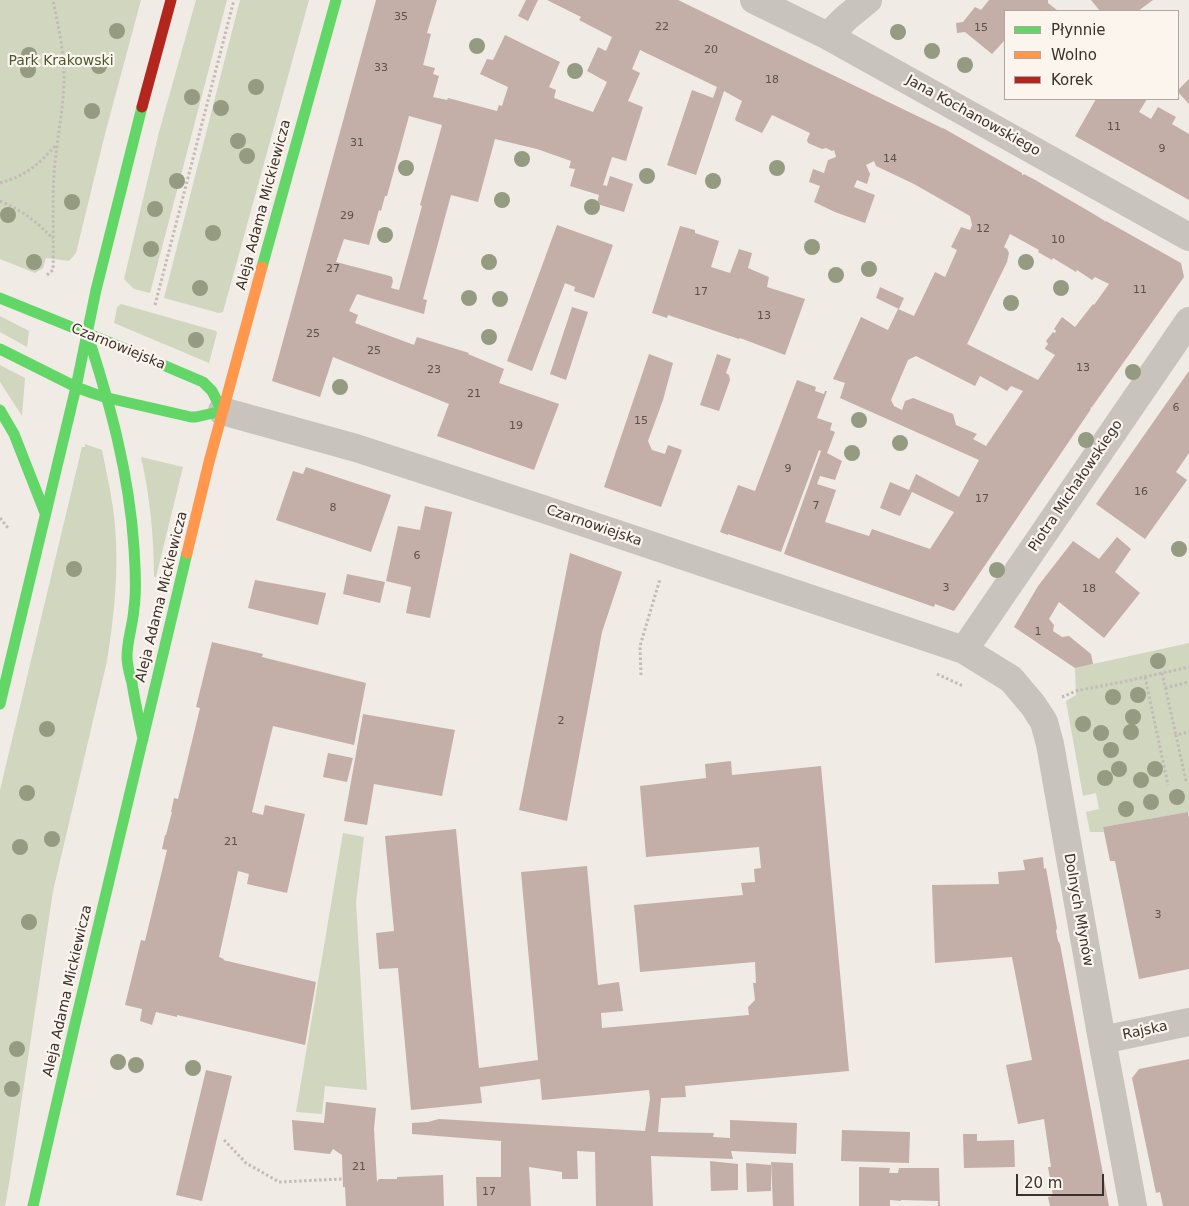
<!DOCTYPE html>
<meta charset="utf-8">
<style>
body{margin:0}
#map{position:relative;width:1189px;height:1206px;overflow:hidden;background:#f0ebe5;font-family:"DejaVu Sans",sans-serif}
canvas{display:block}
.legend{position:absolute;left:1004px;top:10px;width:175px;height:90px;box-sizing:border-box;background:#fbf5ee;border:1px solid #aea6a0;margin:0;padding:6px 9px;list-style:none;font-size:15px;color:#3b302b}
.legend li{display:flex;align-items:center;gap:10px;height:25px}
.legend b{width:25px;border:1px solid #aea6a0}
.scale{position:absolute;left:1016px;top:1174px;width:88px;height:22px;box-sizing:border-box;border:2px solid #3b302b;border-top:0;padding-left:6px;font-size:15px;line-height:18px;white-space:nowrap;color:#3b302b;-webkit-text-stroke:4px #fbf5ee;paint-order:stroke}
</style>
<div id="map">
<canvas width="1189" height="1206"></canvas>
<ul class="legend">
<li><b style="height:6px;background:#63d668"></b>Płynnie</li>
<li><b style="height:6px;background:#ff974d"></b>Wolno</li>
<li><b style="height:6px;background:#b3261e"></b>Korek</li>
</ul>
<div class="scale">20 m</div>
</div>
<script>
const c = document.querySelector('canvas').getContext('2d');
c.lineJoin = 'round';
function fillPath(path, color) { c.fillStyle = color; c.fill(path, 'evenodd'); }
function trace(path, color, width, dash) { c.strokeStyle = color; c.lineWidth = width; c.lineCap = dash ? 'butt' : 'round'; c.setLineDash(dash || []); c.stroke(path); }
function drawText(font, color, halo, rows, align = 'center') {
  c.font = font + ' "DejaVu Sans",sans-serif'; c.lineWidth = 4.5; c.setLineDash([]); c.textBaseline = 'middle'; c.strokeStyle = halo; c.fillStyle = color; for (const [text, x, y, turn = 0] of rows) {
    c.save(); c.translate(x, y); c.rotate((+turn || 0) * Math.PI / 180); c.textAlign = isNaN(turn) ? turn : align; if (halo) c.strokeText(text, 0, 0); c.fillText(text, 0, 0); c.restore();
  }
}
const green = new Path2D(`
 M0 0H141L105 134 76 253 69 261 46 258 43 268 35 273 0 259Z
 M196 0H227L150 293 134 289 124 279 159 132Z
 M240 0H309L223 312 219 313 164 298Z
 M121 304 216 331 217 333 209 363 114 323 117 307Z
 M0 316 29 331 27 347 0 332Z
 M0 365 25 378 22 416 0 382Z
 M85 444 102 450C107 475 113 501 115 526 119 572 114 616 107 661L53 891 9 1184 5 1206H0V790L82 447H85Z
 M141 457 183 467 156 577H154C154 537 150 497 141 457Z
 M1189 643V812L1103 827 1104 832H1090L1086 812 1099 809 1096 793 1083 796 1066 701 1076 695 1075 668Z
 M343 833 364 837 356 902 367 1090 325 1086 322 1114 296 1112Z`);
const building = new Path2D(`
 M376 0H437L427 33 431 34 423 65 435 68 433 74 439 76 433 97 447 100 448 98 497 111 499 105 502 106 508 87 480 74 487 59 493 60 505 35 560 62 549 87 556 90 554 98 593 112 607 82 587 71 598 47 606 51 612 37 579 20 581 17 547 0H678L942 128V129L943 128 1022 173V175H1023L1024 174 1037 181 1092 213 1105 221 1104 222 1106 221 1181 263 1184 277 1092 407 1090 408 1091 409 954 611 935 604 934 607 784 554 821 451 819 450 781 552 728 534V535L720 532 738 485 755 491 797 380 816 387 815 391 824 394 825 391H827L817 418 832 423 830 430 835 432 827 453 842 461 835 480 820 476 817 484 836 490 825 522 869 536 872 529 930 549 954 512 912 492 900 516 880 508 890 482 909 490 916 474 959 497 979 460 840 398 845 383 833 379 861 317 888 330 898 309 914 316 935 272 945 277 957 250 951 247 961 227 970 230 972 225 970 216 914 184 876 166 874 161 866 165 870 174 867 184 857 180 854 187 875 195 865 223 835 212 814 202 820 186 809 182 813 169 824 173 828 160 836 157 834 150 832 151 826 148 822 149 808 143 807 140 810 133 772 115 762 133 736 121 735 119 742 101 724 91 696 175 667 165 692 90 713 98 717 87 640 50 632 69 640 73 628 101 643 107 626 161 612 157 603 185 607 186 610 176 633 184 624 212 597 204 599 195 570 186 575 169 569 168 571 161 537 149 495 139 478 202 451 195 423 299 427 300 424 314 357 294 349 311 358 315 355 323 414 345 417 337 469 353 468 354 504 369 499 383 559 404 534 470 437 436 449 404 333 357 320 397 272 381ZM409 116 442 125 420 205 422 206 399 290 391 288 393 281 392 277 390 276 336 262 344 239 369 245 379 210 381 211 385 196H387ZM1010 234 1039 250 1038 252 1052 260 1053 258 1076 272 1077 270 1092 280 1095 277 1109 284 1094 305 1093 304 1075 327 1062 317 1054 329 1056 331 1055 333 1053 332 1046 341 1048 344 1045 348V349L1055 355 1038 380 967 344 1007 262 1009 253 1007 249 1004 247ZM916 356 975 386 980 376 1007 391 1011 386 1023 391 986 446 973 439 977 434 956 425 953 414 913 398 905 401 902 410 894 406 891 400 908 360Z
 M526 0H538L528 21 518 16Z
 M989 0H1048V3L1058 11H1005V42L1004 41 992 54 965 32 957 33 956 23 963 22 975 7 981 10Z
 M1091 0H1153L1138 11H1100Z
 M1189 79V104L1178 92V90Z
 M1096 99H1147L1139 112 1151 119 1158 107 1176 117 1172 124 1189 134V200L1075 136Z
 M557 225 613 245 594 298 574 291 575 287 565 283 532 371 507 361Z
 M680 226 695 230V233L719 241 711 267 730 273 739 249 752 253 748 268 769 277 767 287 805 299 785 355 740 338 739 339 668 315 667 318 652 313Z
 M880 287 904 298 899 309 876 298Z
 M572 307 588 312 566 380 550 374Z
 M649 354 673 363 663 400 648 441 652 450 665 454 668 445 682 450 661 507 604 487Z
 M717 354 731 359 726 373 729 375 730 380 719 411 700 405Z
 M1189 371V453L1176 472 1187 480 1145 539 1096 504Z
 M306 467 391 495 371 552 276 520 293 471 303 474Z
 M425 506 452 512 430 618 406 613 411 587 386 581 398 526 420 530Z
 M1117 537 1131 549 1115 572 1140 593 1104 638 1059 602 1049 619 1054 625 1053 631 1062 637 1069 636 1091 654 1093 664 1075 668 1014 627 1038 586 1073 541 1099 559Z
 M570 553 622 572 602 632 567 821 519 810Z
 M347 574 385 582 380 603 343 594Z
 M255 580 326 593 318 625 248 608Z
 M212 642 263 654 262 657 366 683 354 745 273 726 252 812 263 815 265 805 305 814 287 893 247 884 249 874 238 871 219 957 224 959 223 960 316 982 305 1045 177 1015V1017L156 1012 152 1025 140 1021 142 1009 125 1005 141 940 145 941 167 850 162 849 165 835H166L172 812H171L174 798 178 799 200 708 196 707Z
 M363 714 455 730 442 796 374 784 367 825 344 821Z
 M328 753 353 758 347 782 323 777Z
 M731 761 732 775 821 766 849 1071 685 1086 686 1097 661 1098 658 1132 714 1133 713 1137 730 1138V1120L797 1123 796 1154 731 1151 733 1159 651 1156 653 1206H596L595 1152 577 1151 578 1179H562V1172L529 1167 531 1206H477L476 1177H501V1141L412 1134V1123L428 1122 439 1119 645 1131 650 1099 649 1090 542 1100 540 1079 480 1087 482 1103 411 1110 398 968 379 969 376 933 394 931 385 836 456 829 479 1068 538 1060 521 872 587 866 598 985 619 982 623 1011 601 1013 602 1028 749 1015 748 1007 755 1000 753 983H756L755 962 640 972 634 905 743 895 741 883 755 882 754 869 761 868 759 847 646 857 640 786 706 778 705 764Z
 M1188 812 1189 818V969L1139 979 1115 861H1110L1103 827Z
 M1043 857 1044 869 1046 868 1057 928 1056 931 1058 941 1060 944 1109 1206H1050L1048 1197 1053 1196 1048 1167H1051L1044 1119 1018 1124 1006 1065 1032 1060 1012 957 935 963 932 885 999 884 998 872 1025 870 1023 860Z
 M1189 1059V1206H1163L1160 1192 1156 1193 1132 1078 1139 1069Z
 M206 1070 232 1076 202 1201 176 1195Z
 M326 1102 376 1108 374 1129 377 1182 379 1179H397V1177L443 1175 444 1206H346L345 1187H343L342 1155 333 1149 330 1154 294 1150 292 1120 324 1123Z
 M842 1130 910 1132 909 1163 841 1161Z
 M963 1134H977V1141L1014 1140 1015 1167 964 1168Z
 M710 1161 738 1164V1190L711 1191Z
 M771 1162 793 1163 794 1206H773Z
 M746 1163 771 1165V1191L747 1192Z
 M859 1167 890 1168 889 1173H898L899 1168H939L940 1206H938V1201L901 1200V1201L890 1200V1206H859Z`);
const path = new Path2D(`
 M0 183C27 175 38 165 56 145
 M0 201C23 211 36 221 53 239
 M47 275 53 270C54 239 52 207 54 175 56 142 64 109 64 76 64 50 58 25 53 0
 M155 305 234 0
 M0 518 8 528
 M1162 673 1176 735
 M937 674 963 686
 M641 675 640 646 660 579
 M1145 677 1168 785
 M1165 688 1189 682
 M1062 697 1076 691 1122 682 1189 667
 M1186 781 1176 735 1189 732
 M224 1140 246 1163 279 1182 342 1179`);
const street = new Path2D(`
 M754 0 828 36 1189 237
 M828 36 846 18 868 0
 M222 411 356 448 543 509 964 650 1011 679 1033 705 1044 722 1050 744 1102 1040 1113 1098 1133 1206
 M964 650 1189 321
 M1102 1040 1189 1022`);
const fast = new Path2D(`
 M262 267 336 0
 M0 298 116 345 203 382 212 391 222 411 196 417H191L108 398 92 393 76 387 0 349
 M87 333C110 404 129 472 134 548 135 568 137 588 134 608 133 625 127 640 127 657 127 666 130 675 132 683 135 702 139 720 143 739
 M0 410 14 434 45 513
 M0 704 76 387 96 290 142 107
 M33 1206 74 1028 187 553`);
const slow = new Path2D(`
 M187 553 209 462 262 267`);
const jam = new Path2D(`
 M142 107 171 0`);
const trees = [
 [117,31],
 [898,32],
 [477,46],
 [932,51],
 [29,55],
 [965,65],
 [99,66],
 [28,70],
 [575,71],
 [256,87],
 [192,97],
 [221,108],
 [92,111],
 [238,141],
 [247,156],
 [522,159],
 [406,168],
 [777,168],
 [647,176],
 [177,181],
 [713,181],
 [502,200],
 [72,202],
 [592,207],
 [155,209],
 [8,215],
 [213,233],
 [385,235],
 [812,247],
 [151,249],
 [34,262],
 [489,262],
 [1026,262],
 [869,269],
 [836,275],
 [200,288],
 [1061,288],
 [469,298],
 [500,299],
 [1011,303],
 [489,337],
 [196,340],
 [1133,372],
 [340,387],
 [859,420],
 [1086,440],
 [900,443],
 [852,453],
 [1179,549],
 [74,569],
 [997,570],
 [1158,661],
 [1138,695],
 [1113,697],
 [1133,717],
 [1083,724],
 [47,729],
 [1131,732],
 [1101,733],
 [1111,750],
 [1119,769],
 [1155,769],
 [1105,778],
 [1141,780],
 [27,793],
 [1177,797],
 [1151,802],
 [1126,809],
 [52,839],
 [20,847],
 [29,922],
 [17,1049],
 [118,1062],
 [136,1065],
 [193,1068],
 [12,1089]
];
const numberNames = [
 ["35",401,17],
 ["22",662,27],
 ["15",981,28],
 ["20",711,50],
 ["33",381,68],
 ["18",772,80],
 ["11",1114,127],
 ["31",357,143],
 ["9",1162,149],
 ["14",890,159],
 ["29",347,216],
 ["12",983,229],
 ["10",1058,240],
 ["27",333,269],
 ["11",1140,290],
 ["17",701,292],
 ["13",764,316],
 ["25",313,334],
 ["25",374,351],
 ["13",1083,368],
 ["23",434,370],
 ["21",474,394],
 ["6",1176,408],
 ["15",641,421],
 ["19",516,426],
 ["9",788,469],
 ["16",1141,492],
 ["17",982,499],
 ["7",816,506],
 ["8",333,508],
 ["6",417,556],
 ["3",946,588],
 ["18",1089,589],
 ["1",1038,632],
 ["2",561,721],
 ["21",231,842],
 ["3",1158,915],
 ["21",359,1167],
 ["17",489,1192]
];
const parkNames = [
 ["Park Krakowski",61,61]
];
const streetNames = [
 ["Jana Kochanowskiego",973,116,29],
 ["Aleja Adama Mickiewicza",264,205,-75],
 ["Czarnowiejska",118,347,22],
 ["Piotra Michałowskiego",1076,486,-56],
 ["Czarnowiejska",594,526,19],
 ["Aleja Adama Mickiewicza",162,597,-76],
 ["Dolnych Młynów",1078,910,80],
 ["Aleja Adama Mickiewicza",68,991,-77],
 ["Rajska",1145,1031,-12]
];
fillPath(green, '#d1d6bf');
fillPath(building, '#c3afa7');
trace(path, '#c2bbb6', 3, [2.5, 2.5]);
trace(street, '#c9c3be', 28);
trace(fast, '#63d668', 11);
trace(slow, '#ff974d', 11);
trace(jam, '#b3261e', 11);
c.fillStyle = '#959b80';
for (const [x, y] of trees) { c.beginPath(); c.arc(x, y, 8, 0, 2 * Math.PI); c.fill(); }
drawText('11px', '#5d504a', null, numberNames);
drawText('14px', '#4a5a2e', '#fbf5ee', parkNames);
drawText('14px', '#3b302b', '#fbf5ee', streetNames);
</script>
